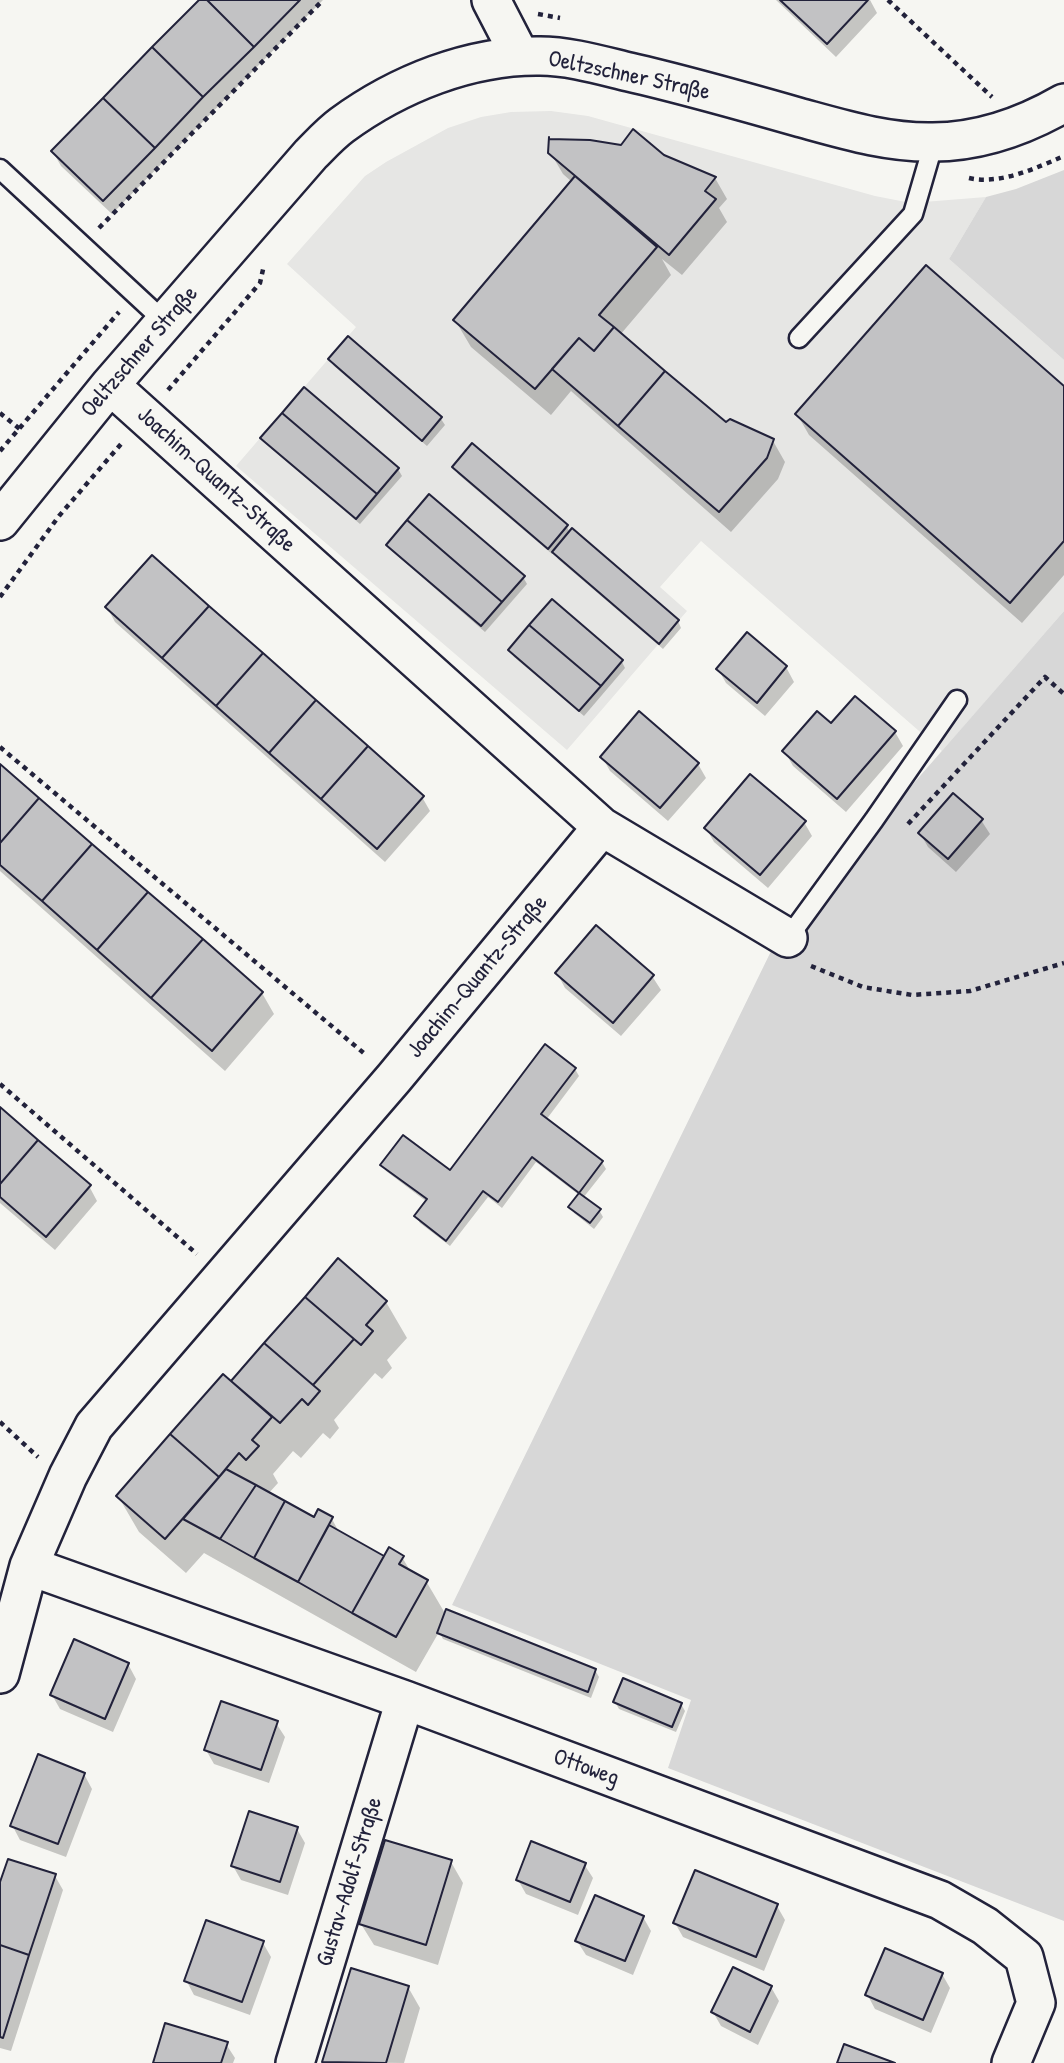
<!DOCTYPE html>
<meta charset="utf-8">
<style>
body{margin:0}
canvas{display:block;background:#f6f6f2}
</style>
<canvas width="1064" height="2063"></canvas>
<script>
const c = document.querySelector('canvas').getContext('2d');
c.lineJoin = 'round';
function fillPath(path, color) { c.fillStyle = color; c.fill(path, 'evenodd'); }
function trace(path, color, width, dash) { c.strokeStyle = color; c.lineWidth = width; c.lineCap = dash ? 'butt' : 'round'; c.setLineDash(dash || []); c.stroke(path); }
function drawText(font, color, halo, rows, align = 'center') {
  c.font = font + ' "Patrick Hand",sans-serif'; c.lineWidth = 6; c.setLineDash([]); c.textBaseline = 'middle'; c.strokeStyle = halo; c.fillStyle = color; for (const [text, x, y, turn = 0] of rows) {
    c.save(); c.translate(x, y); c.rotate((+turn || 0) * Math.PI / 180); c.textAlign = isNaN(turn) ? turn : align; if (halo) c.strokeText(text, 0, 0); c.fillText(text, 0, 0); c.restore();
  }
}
const built = new Path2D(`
 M551 111 588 116 875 196 911 203 986 197 949 259 1064 360V611L942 751 701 541 660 587 687 611 567 750 236 466 356 327 287 264 365 176 386 162 448 128 481 117 511 112Z`);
const green = new Path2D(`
 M1064 170V360L949 259 986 197 1016 189Z
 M1064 611V1921L668 1768 691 1700 452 1605 776 941Z`);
const shadow = new Path2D(`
 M202 0H323L112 214 61 166 53 152Z
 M776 0H870L877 13 836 57Z
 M550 152 663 157 715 178 727 199 719 208 727 222 682 275 662 259 671 275 620 335 726 425 773 441 785 462 778 479 731 532 571 391 551 415 471 347 455 320 572 182 563 174Z
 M348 339 441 419 445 425 427 446 334 366 330 359Z
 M1064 388V575L1022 623 809 435 797 414Z
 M305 389 398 469 402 476 360 524 266 444 263 438Z
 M454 467 567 527 570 533 678 621 681 628 663 649 558 559 554 552 552 554 458 474Z
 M388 545 523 577 527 584 485 632 392 551Z
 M107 607 422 797 430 811 385 862 115 622Z
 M747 635 786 667 794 682 765 716 726 683 718 669Z
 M510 650 622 662 625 668 584 716 514 657Z
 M831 725 895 732 903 746 846 812 793 766 785 752Z
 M602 757 698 764 706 778 668 821 610 771Z
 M0 766 262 993 274 1014 225 1071 0 871Z
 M981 820 990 834 956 872 928 847 920 833Z
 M804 822 812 836 768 888 714 842 706 828Z
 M557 973 652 976 661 990 621 1036 565 988Z
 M575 1069 579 1076 546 1120 602 1162 606 1169 583 1198 599 1210 603 1217 594 1229 574 1213 571 1207 579 1195 536 1162 502 1208 488 1197 450 1246 420 1223 416 1216 427 1202 386 1171 383 1165 450 1172Z
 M0 1110 89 1186 97 1201 55 1250 0 1203Z
 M338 1261 386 1302 407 1338 387 1360 392 1368 382 1379 375 1373 334 1420 339 1428 330 1439 323 1433 301 1458 293 1451 273 1474 278 1483 268 1494 315 1520 332 1519 340 1534 384 1558 402 1557 412 1574 426 1581 446 1615 595 1670 599 1677 591 1698 443 1639 439 1632 416 1672 204 1553 186 1573 139 1532 118 1496 231 1383Z
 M128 1664 136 1679 113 1732 60 1709 52 1695Z
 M615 1702 681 1704 685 1711 676 1732 619 1709Z
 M276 1723 285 1737 269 1783 214 1764 206 1750Z
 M84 1774 92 1789 66 1857 20 1840 12 1825Z
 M297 1829 305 1843 288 1895 241 1880 233 1866Z
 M451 1862 463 1883 438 1965 374 1945 361 1924Z
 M584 1864 593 1878 578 1915 526 1894 518 1880Z
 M55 1876 63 1890 11 2051 0 2048V1888Z
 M777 1906 785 1920 764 1971 683 1937 675 1923Z
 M643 1917 651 1931 633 1975 586 1955 577 1941Z
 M263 1943 271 1957 250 2015 194 1995 186 1980Z
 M352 1970 408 1987 420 2008 404 2063 324 2062Z
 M942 1974 950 1988 931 2033 875 2009 867 1994Z
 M771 1987 779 2001 758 2045 721 2026 713 2012Z
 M226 2044 235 2058 233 2063H154Z`);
const building = new Path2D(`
 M199 0H207L254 47 203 97 152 47Z
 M207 0H300L254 47Z
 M780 0H868L827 44Z
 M152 47 203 97 155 148 103 98Z
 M103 98 155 148 103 201 51 151Z
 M633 129 664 155 716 177 705 191 716 199 669 255 548 153 549 137V139L590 140 621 145Z
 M575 176 657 247 599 315 614 327 594 351 579 338 535 389 453 320Z
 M926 265 1064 386V541L1010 603 795 414Z
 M614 327 665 371 618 426 552 369 579 338 594 351Z
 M348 336 442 417 422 441 328 359Z
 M665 371 726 422 730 419 774 439 767 458 719 512 618 426Z
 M304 387 399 468 377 494 282 413Z
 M282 413 377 494 356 519 260 438Z
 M472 443 568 525 548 549 452 467Z
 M429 494 525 576 502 602 407 520Z
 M407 520 502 602 481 626 386 545Z
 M572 528 679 620 659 644 552 552Z
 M152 555 209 606 162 658 105 607Z
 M552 599 623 660 601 686 529 625Z
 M209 606 263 653 216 706 162 658Z
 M529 625 601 686 579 711 508 650Z
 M747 632 787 666 757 703 716 669Z
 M263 653 316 700 269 753 216 706Z
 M855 696 896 731 837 799 782 751 817 711 831 723Z
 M316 700 368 746 321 799 269 753Z
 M639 711 699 763 660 808 600 757Z
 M368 746 424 796 377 849 321 799Z
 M0 764 39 798 0 843Z
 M750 774 806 821 760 875 704 828Z
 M953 793 983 819 948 859 918 833Z
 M39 798 92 844 42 901 0 865V843Z
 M92 844 148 892 97 950 42 901Z
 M148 892 203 939 151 998 97 950Z
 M596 925 654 975 613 1023 555 973Z
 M203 939 263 992 212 1051 151 998Z
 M545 1044 576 1068 541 1114 603 1161 579 1193 532 1157 498 1202 483 1191 446 1241 414 1216 427 1199 380 1165 403 1135 450 1170Z
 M0 1107 38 1140 0 1184Z
 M38 1140 91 1185 46 1237 0 1197V1184Z
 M579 1193 601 1209 590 1223 568 1207Z
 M338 1258 387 1301 366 1325 373 1331 361 1345 305 1297Z
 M305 1297 354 1339 313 1385 264 1343Z
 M264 1343 320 1391 308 1405 302 1399 280 1423 231 1381Z
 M223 1374 272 1417 252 1440 259 1446 246 1460 239 1453 219 1477 170 1434Z
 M170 1434 219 1477 165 1539 116 1496Z
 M226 1469 256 1485 220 1539 183 1519Z
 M256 1485 285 1501 254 1558 220 1539Z
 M285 1501 314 1517 318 1509 333 1517 298 1582 254 1558Z
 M329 1525 384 1556 352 1613 298 1582Z
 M389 1547 404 1556 399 1564 428 1580 396 1637 352 1613Z
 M446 1609 596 1669 588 1692 437 1633Z
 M74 1639 129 1663 105 1719 50 1695Z
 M623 1678 682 1703 672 1727 613 1702Z
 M221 1701 278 1721 261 1770 204 1750Z
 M38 1754 85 1773 58 1844 10 1826Z
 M249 1811 298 1827 280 1882 231 1866Z
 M385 1840 452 1860 426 1945 359 1924Z
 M531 1841 586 1863 570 1902 516 1880Z
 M8 1859 56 1874 29 1955 0 1945V1882Z
 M695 1870 778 1904 756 1957 673 1923Z
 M595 1895 644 1916 625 1961 575 1941Z
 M206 1920 264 1941 242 2002 184 1981Z
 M0 1945 29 1955 3 2038 0 2037Z
 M885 1948 943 1973 923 2020 865 1995Z
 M733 1967 772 1986 750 2032 711 2012Z
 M351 1968 409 1986 386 2063 322 2062Z
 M165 2023 228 2042 221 2063H153Z
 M844 2044 895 2063H837Z`);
const path = new Path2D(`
 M888 0 992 97
 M538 14 560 18
 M969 178C1000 185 1036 168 1064 156
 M99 228 323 0
 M168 390 260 283 264 265
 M0 413 21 430
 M0 451 119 312
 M0 597 59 516 121 444
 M0 747 366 1055
 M908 824 1045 677 1064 694
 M811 966 863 987 912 995 970 991 1064 963
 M0 1084 197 1254
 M0 1422 38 1457`);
const service = new Path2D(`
 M0 169 165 322
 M799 338 913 214 934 142
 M788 938 874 820 957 700`);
const minor = new Path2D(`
 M491 0 520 56
 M0 521 110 385 311 154C321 144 331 133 342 125 398 84 470 55 540 56 569 56 600 65 629 72 686 85 742 101 798 117 842 129 887 143 933 142 980 142 1024 126 1064 103
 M602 827 788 938
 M29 1566 405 1700 940 1900 985 1926 1024 1957 1036 2003 1011 2063
 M0 1674 29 1566 68 1476 94 1426 394 1078 602 827 110 385
 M295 2063 405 1700`);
const streetNames = [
 ["Oeltzschner Straße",629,76,12],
 ["Oeltzschner Straße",140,352,-49],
 ["Joachim-Quantz-Straße",216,480,42],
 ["Joachim-Quantz-Straße",478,977,-50],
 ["Ottoweg",586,1768,20],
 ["Gustav-Adolf-Straße",350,1882,-73]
];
fillPath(built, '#e6e6e4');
fillPath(green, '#d7d7d7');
fillPath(shadow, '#0003');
fillPath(building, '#c2c2c4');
trace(building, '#22223b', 2);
trace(service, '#22223b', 23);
trace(minor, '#22223b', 42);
trace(path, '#22223b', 4.5, [5, 5]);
trace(service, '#f6f6f2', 18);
trace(minor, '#f6f6f2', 37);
drawText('23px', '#22223b', '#f6f6f2', streetNames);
</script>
